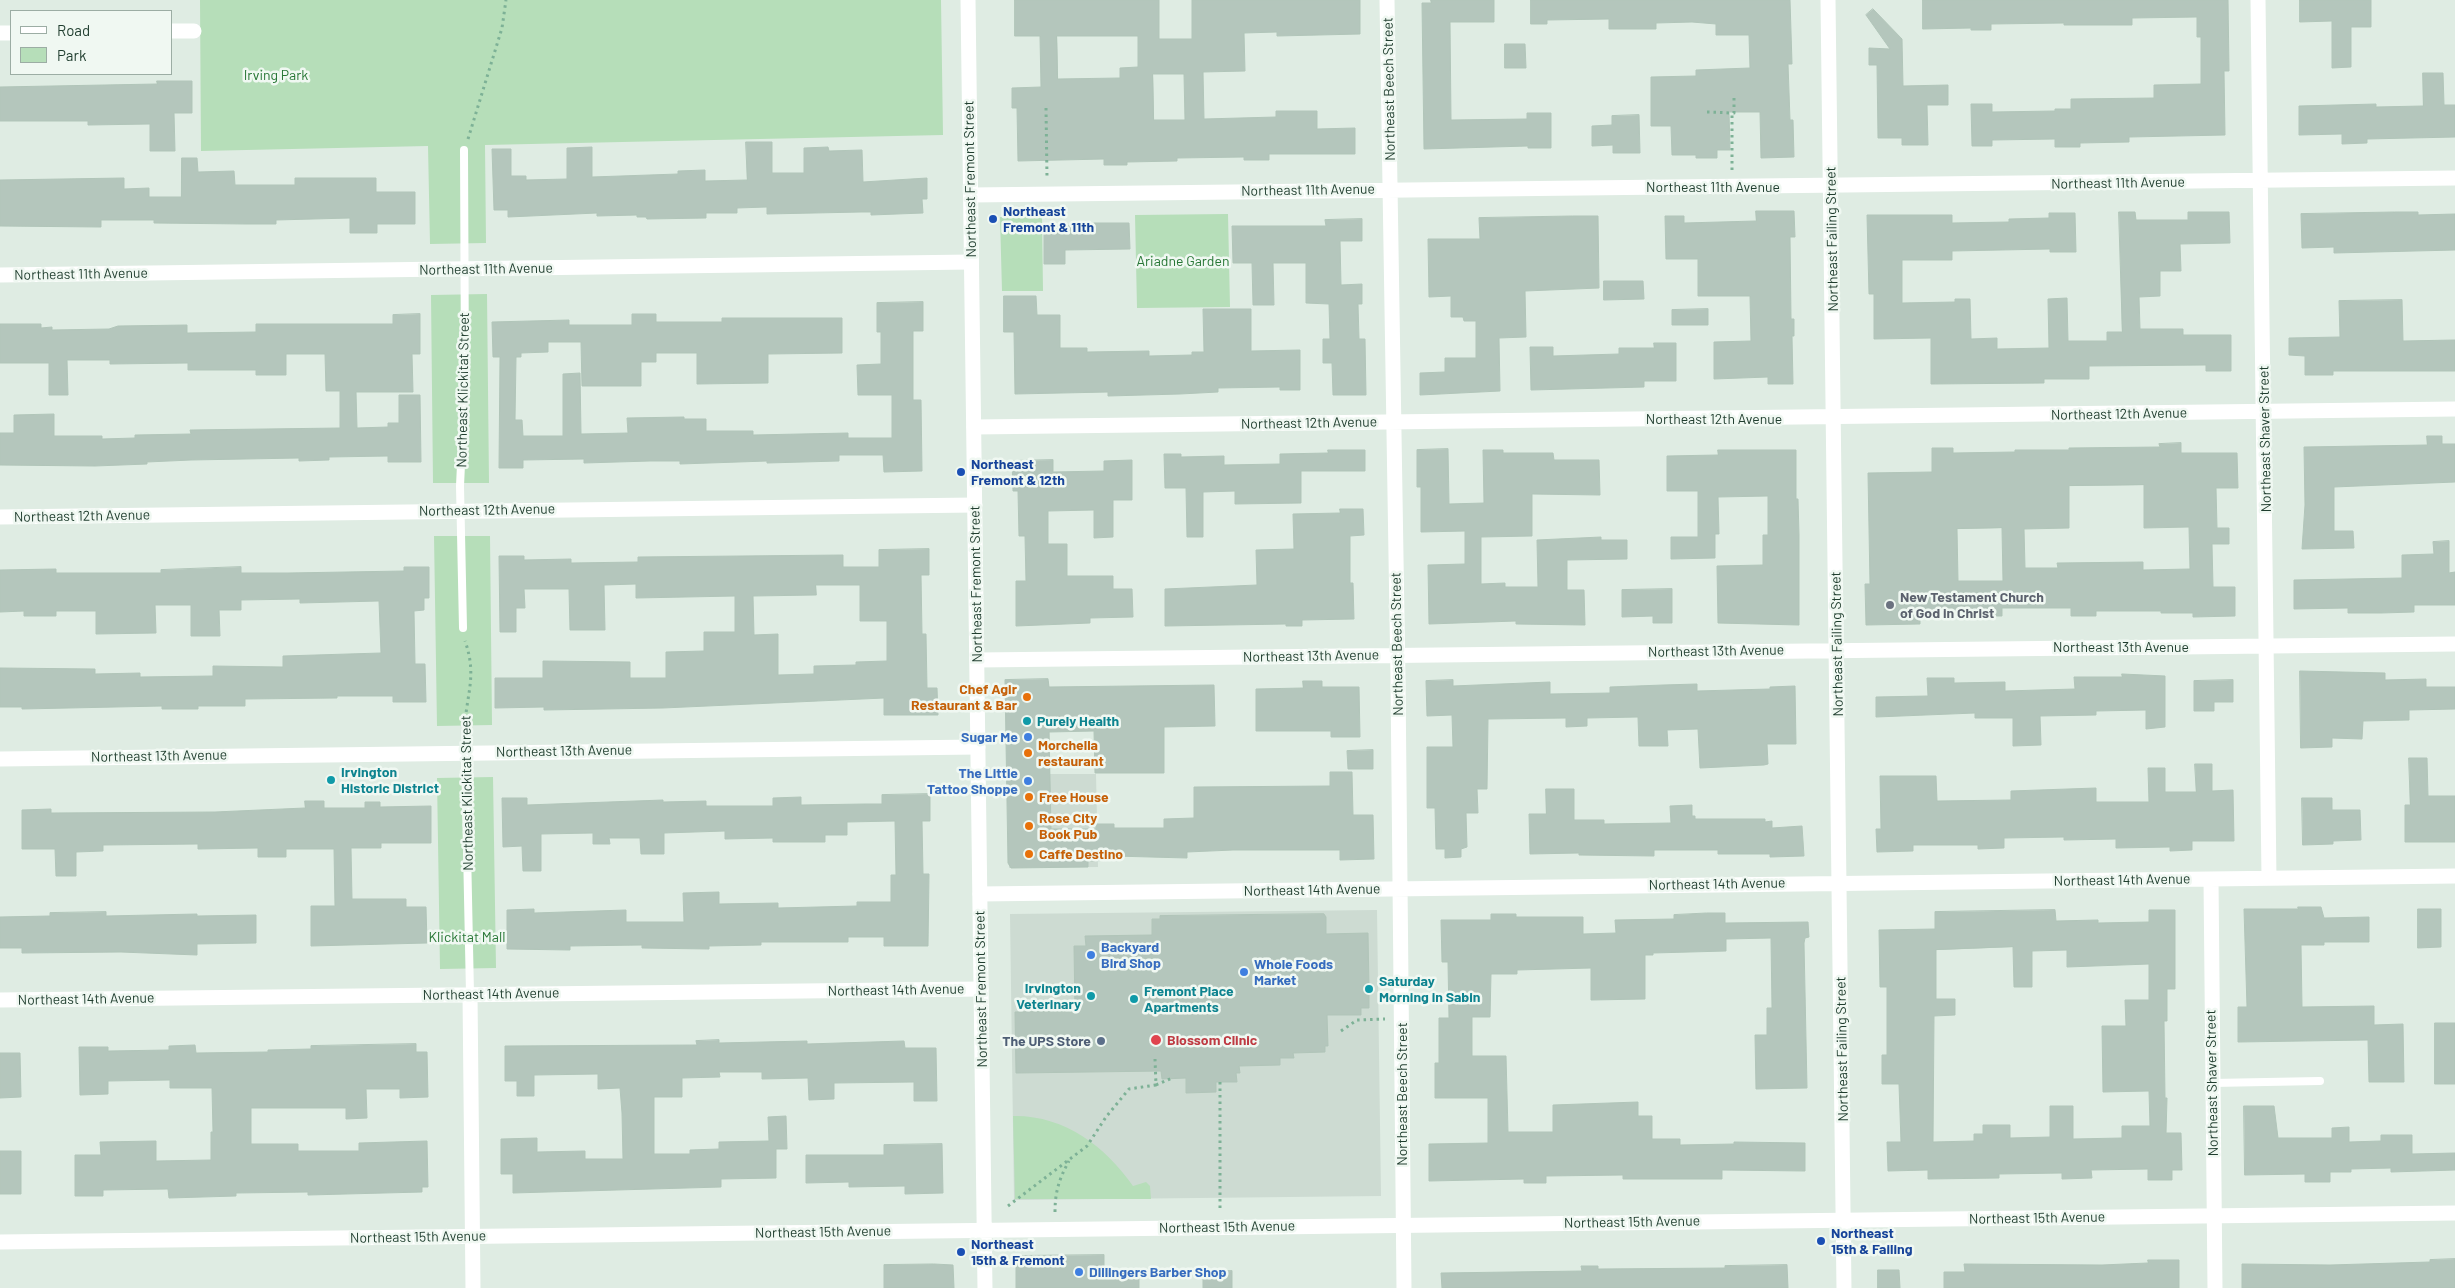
<!DOCTYPE html>
<style>
body{margin:0}
#map{position:relative;width:2455px;height:1288px;overflow:hidden;background:#dfece3;font-family:Barlow,sans-serif}
canvas{display:block}
.legend{position:absolute;left:10px;top:10px;width:162px;height:65px;box-sizing:border-box;background:#f0f8f2;border:1px solid #9cada4;margin:0;padding:6px 9px;list-style:none;font-size:15px;color:#1f3d2e}
.legend li{display:flex;align-items:center;gap:10px;height:25px}
.legend b{width:25px;border:1px solid #9cada4}
</style>
<div id="map">
<canvas width="2455" height="1288"></canvas>
<ul class="legend">
<li><b style="height:6px;background:#fff"></b>Road</li>
<li><b style="height:14px;background:#b6deb9"></b>Park</li>
</ul>
</div>
<script>
const c = document.querySelector('canvas').getContext('2d');
c.lineJoin = 'round';
function fillPath(path, color) { c.fillStyle = color; c.fill(path, 'evenodd'); }
function trace(path, color, width, dash) { c.strokeStyle = color; c.lineWidth = width; c.lineCap = dash ? 'butt' : 'round'; c.setLineDash(dash || []); c.stroke(path); }
function drawText(font, color, halo, rows, align = 'center') {
  c.font = font + ' Barlow,sans-serif'; c.lineWidth = 5; c.setLineDash([]); c.textBaseline = 'middle'; c.strokeStyle = halo; c.fillStyle = color; for (const [text, x, y, turn = 0] of rows) {
    c.save(); c.translate(x, y); c.rotate((+turn || 0) * Math.PI / 180); c.textAlign = isNaN(turn) ? turn : align; if (halo) c.strokeText(text, 0, 0); c.fillText(text, 0, 0); c.restore();
  }
}
const built = new Path2D(`
 M1049 681 1050 774H1096L1098 867 1009 868 1007 682Z
 M1377 910 1381 1196 1014 1200 1010 914Z`);
const green = new Path2D(`
 M200 0H941L943 135 485 145 486 243 430 244 428 146 201 151Z
 M1228 214 1230 307 1137 308 1135 215Z
 M1042 216 1043 291H1002L1000 217Z
 M487 294 489 483H433L431 295Z
 M434 536H490L492 725 437 726Z
 M493 777 496 968 440 969 437 778Z
 M1013 1116C1064 1115 1105 1146 1133 1186L1146 1182 1150 1186 1151 1199H1015Z`);
const building = new Path2D(`
 M1015 0H1159V39H1192V0H1360V34L1277 36V32L1244 33 1245 71 1203 72 1204 119 1276 117V111H1317V129L1355 128V154H1269V160H1244V157L1177 158V161L1127 162V165H1104V159L1018 161 1017 108H1012V88L1041 87 1040 36H1015ZM1057 36H1138V67L1120 68V78L1058 79ZM1153 74H1184L1185 120H1154Z
 M1431 0H1494V22H1450L1451 120 1527 119V113H1551V148H1528V146L1424 149 1422 3H1431Z
 M1531 0H1790L1792 64H1788L1790 120H1793L1794 157 1761 158 1760 112H1729L1730 150H1717V158H1696V155H1672L1671 126H1651V77L1696 76V70L1750 68 1749 35H1716V24L1692 22 1656 23V29H1609V19L1547 20V24H1531Z
 M1923 0H2228L2229 71H2224L2225 135 2129 137V142L2080 143V147H2055V139L1992 140V146H1972L1971 104H1992V112L2055 111V109H2071V99L2154 98V85L2201 84V37H2197V17L2132 18V25H2064V23L1991 24V30H1971V28L1923 29Z
 M2300 0H2371V27H2351V67L2332 68V21L2300 22Z
 M1873 9 1902 39 1903 86 1948 85V105H1927L1928 145H1902V138H1878L1877 65H1869V48L1890 49 1866 15Z
 M1505 44H1525L1526 68H1505Z
 M2423 73H2443L2444 105H2455V137L2367 139V143L2342 144V134L2299 135V106L2376 104V107L2423 106Z
 M157 81H192V113H174L175 151H150V124L88 125V121H0V87L157 84Z
 M1639 115 1640 153H1613V145L1592 146V126L1612 125V116Z
 M746 142H772V173H804V148L828 147 829 151 862 150 863 182 927 178V199H922L923 213 871 215V212H861L767 214V207L737 208V213H706V218L647 219 646 217H637V215L597 216V213L508 217V210H494L492 149H511V176H526V180L567 179V148L592 147V177L678 174V171L705 170V181L747 180Z
 M182 158H197L198 172 234 171 235 185H295V178H376V192H415V224H377V233H350V218L276 220V224H246L154 223V220H101V227L0 226V180L124 178V189L149 188V197H181Z
 M1756 211H1794L1795 237H1790L1791 319H1794V336H1792L1793 384H1768V377L1714 379V342L1751 341 1750 296H1698V259H1666L1665 216H1684V223L1756 221Z
 M2119 212H2135L2136 220H2188V212H2229L2230 243 2180 244 2181 271H2160V296L2139 297 2140 329H2183V335H2231V371H2206V365L2089 366V379H2044V383L1931 384V338L1874 339V294H1869L1867 215H1952V223L2009 222V219L2049 218V213H2075L2076 252H2050V249L1952 251V260H1902V303L1955 302V299H1970L1971 339 1997 338V349L2049 348 2048 299 2067 298 2068 341H2107V332H2122Z
 M2395 212H2418V215L2455 214V250L2334 253V247L2302 248 2301 214Z
 M1573 216H1598L1599 288 1525 291 1526 337 1499 338 1500 391 1420 395V373L1445 372V358H1476V321H1464L1463 317H1451V296L1429 297 1428 239H1480L1479 218Z
 M1362 219V241H1340L1341 285 1362 284V304H1358L1359 339H1365L1366 395H1333L1332 363H1323V339H1330L1329 304 1306 303V263H1273L1274 305H1253L1252 263H1233L1232 226H1326L1325 220Z
 M1094 223H1129L1130 249 1065 250V264H1044V226H1094Z
 M1604 281H1643L1644 299 1604 300Z
 M1004 296H1036L1037 315H1060V348H1087V352L1149 351V356L1192 355V352H1204L1203 309H1251V351L1300 350V390H1280V387L1218 388V392L1180 394 1108 396V392L1015 394 1014 332H1004Z
 M2402 300 2403 341 2455 340V371H2333V375H2305V356L2289 355V338L2340 337 2339 301Z
 M923 302V331H913V400H921L922 471 884 472 883 455H839V461L767 463V461L680 464V461H650L584 463V459L523 460V468H499L500 357H493L492 322 569 320V325H632V314H656V322H722V318H842V353L768 354V383L697 384V353H656V362H641V386H582L581 342H548V352L521 353V357H516L515 420H522L523 436H563V374L580 373 581 434 628 433 627 418 684 417V419H706V431H753V435L848 433V438H892V395H858L857 365 881 364V332H877V303Z
 M1708 309V325H1672V310Z
 M420 314V354H412L413 392H356L357 428 388 427V423H399V395H420L421 462H388V456L329 457V460L299 461V458L191 460 147 462V464L95 466 0 465V433H14V415L54 414V436H102V439L135 438V435L191 434 190 430 340 428V391H326L325 354H286V375H256V370H188V363L110 364V360H67L68 395H49V363H0V324H41V328L52 327V330L109 329 118 326 187 325V333L256 332V324H393V315Z
 M1654 343H1676V381H1644V387L1531 390 1530 347H1553V356L1619 354V348H1654Z
 M2427 436H2442V444H2455V482L2334 487V531H2353L2354 548 2302 549 2305 505 2304 447 2427 445Z
 M2181 443V453H2237L2238 488H2216L2217 528H2229V544H2212L2213 587H2235V616L2193 617V613H2161V611H2096V616H2071V608H2002V616H1984V612L1920 613V624L1866 625 1865 584H1870L1868 473 1932 472V448H1953V453L2015 452V450H2069V448L2160 447 2159 444ZM2144 485V528L2189 527 2190 569 2143 570V562L2057 563 2058 568H2025L2024 529 2069 528V486ZM2002 528 2003 581H1958L1957 529Z
 M1448 449 1449 504 1484 503 1483 450H1503V453H1553L1554 460H1599L1600 495 1532 494V536L1481 537V584L1505 583V587H1538L1537 540 1601 537V540H1627V559L1567 560V590H1584L1585 625 1516 624V621L1429 624 1428 565 1465 564V531L1421 532V487H1417V450Z
 M1328 450H1365V471H1301V503L1235 504V491L1203 492V537H1187L1186 488H1165L1164 454H1181V457L1224 456V465L1280 464V454L1328 453Z
 M1718 450H1796V499H1798L1799 535V625L1718 623 1717 566 1763 565V535H1768V496L1718 497 1719 534H1715V558L1671 559V537H1698V491H1667V456L1718 455Z
 M1053 460V472L1104 471V461L1132 460V500H1113V537L1094 538V510L1048 511V544H1067V576H1113V589H1132L1133 617 1090 618V623L1016 626V581H1026L1025 536H1019L1018 491H1013L1012 461Z
 M1340 509H1363L1364 535 1350 536V583H1353L1354 619 1302 620V626H1286V624L1165 626V589L1257 585 1256 550 1294 549 1293 514 1340 513Z
 M2449 541V573L2455 572V605H2414V612L2381 613H2348V608L2294 609V580L2402 578V555L2434 554 2433 542Z
 M929 549V575H921L922 634H926L927 688H937L938 715H884V698L663 708 544 710V707L495 708V678H543V661L630 662V678H666V652L704 651V632H735V596L636 598V584L604 585 605 630H570L569 589H524L525 608H516V632H500L499 556H524V560L571 559V563L638 562V557L843 555V567H879V550ZM816 585H860V621H887V661L856 662V665L814 666V674L778 675V634L754 635 753 596 816 595Z
 M241 567V573H288L404 571V567H429V598H424V610L414 611 415 664H425L426 702H393V696H337V698L245 699V706H198V709H162V706L22 709V707H0V668L95 669V674L140 673V677L213 676V666L283 667V656L381 653 379 601 300 603V599L241 600V610H219L220 636H191V605H155L156 633 96 634V611H56V616H24V611L0 612V570L56 569V573H161V570Z
 M1672 589V623H1653V616L1622 617V590Z
 M2300 671 2385 673V680L2426 679V687H2455V709L2409 710V720L2363 721 2362 739 2332 738V747L2301 748Z
 M2122 674 2165 676V727L2146 729V710L2096 711V715L2040 716 2041 745 2013 746V718H1975V713L1876 717V697L1928 696 1927 678H1954V683L2005 682V691L2075 689 2074 677H2122Z
 M1048 679 1049 687 1214 685 1215 726 1164 727V773H1095L1094 731 1049 732 1051 829H1096V824H1114V828H1164V819L1194 818V787L1330 786V772H1352L1353 815H1373L1374 859 1340 860V850H1233L1187 852V858L1114 856V860L1088 861V867L1011 868 1008 863 1005 680Z
 M1453 680V686L1550 682V694L1610 693V687L1663 685 1697 684V691L1770 689V687L1795 686 1796 744H1767L1768 764 1764 765 1700 768 1698 729 1667 730 1668 746H1639L1638 717 1587 718V726L1566 727V718L1488 719 1487 789H1477L1478 813H1466L1467 847 1461 849V857L1445 858V849H1436L1435 808H1427V747H1453L1452 715 1427 716 1426 681Z
 M2233 680V702H2214V711H2194V681Z
 M1303 681H1322V687H1359L1360 737H1331V731H1256V689L1303 688Z
 M1373 750V769H1348L1347 751Z
 M2409 758H2427L2428 796H2455V842H2405V805H2410Z
 M2195 764H2212V791L2233 790 2234 841H2192V850L2170 851V847L2116 848V839L2064 840V837L2004 838V848L1978 849V845H1913V851L1877 852 1876 829H1881L1880 776H1936L1937 801 2011 800V791L2096 788V802H2149L2148 768H2165V792H2196Z
 M1546 789H1574V820H1604V824L1671 823 1670 806 1692 805V816H1695V819H1765V822L1772 821V828L1802 826 1804 856 1770 857V854H1718V850H1654V856L1579 855V853L1530 854 1529 814H1546Z
 M930 794V821H922L923 874H929L928 946H884V937H848V942H761V945L709 946V949L642 948V945L570 946V950L507 949V910L534 909V913L626 910V922H684L683 893 719 892V904L778 903V908L857 906V902H891V875H896L895 821 847 822V835H825V842H773V838L725 839V831L664 833V854H641L640 838H609L610 844H593V833L541 834V871H523L522 846 503 847 502 798H527V805L663 800V802L706 801V806H773V798L801 797V805L865 804H882V795Z
 M2302 798H2332V810H2360L2361 840 2333 841V844L2303 845Z
 M305 801H324V808H365V802H380V807L431 806V843H381V848H351L352 899H406V907H426L427 943 311 946V906H335L334 849H286V857H258V848L198 849V844L103 845V851L76 852V876H56L55 849H22V810L51 809V813L215 812 305 808Z
 M2298 907H2321L2324 918 2369 917V942H2324V945H2301L2302 1007 2374 1006V1025L2403 1024 2404 1082H2369L2368 1040 2238 1042V1007H2247L2244 909H2298Z
 M2418 909H2441V947L2418 948Z
 M2055 910 2056 921 2098 920V923L2149 922V910H2175V989H2167V1021H2164L2165 1098H2167L2166 1133H2181L2182 1170H2172V1180H2148V1169L2091 1170 2092 1178 2062 1179V1173L1999 1174V1178L1928 1179V1170L1888 1171 1887 1142H1901L1899 1084H1882V1055H1887V987H1880L1879 930 1935 929V912ZM2013 947 2014 987H2032V951L2067 950V967L2149 964V1000H2125L2126 1026H2102L2103 1092 2149 1091 2150 1126H2122V1138L2073 1139V1106H2050V1137L2010 1138V1125H1983V1134H1974V1141L1933 1142 1934 1016 1955 1015V999H1936V950Z
 M106 912V916L197 914V916L256 915V943L197 944V955L121 952 22 953V948H0V917L50 916V913Z
 M1707 913H1725V923L1808 922 1809 937 1805 938 1804 943 1807 1088 1756 1089 1755 1035H1767V1008H1772L1771 938 1726 939V951L1653 953V955H1645V999L1591 1000V968L1517 970V974H1491L1490 1017H1472V1056H1506L1508 1132H1553V1105L1638 1102V1116H1652V1139H1680V1145L1734 1144V1142L1805 1143V1171L1722 1170V1179H1623V1175L1546 1176V1183H1524V1179L1429 1181V1144L1488 1143V1098H1435V1063H1439V1018H1449L1448 962H1442L1441 920H1491V914H1516V917H1583V934L1616 933 1615 920 1674 919V915Z
 M1324 914 1326 917V934L1368 933 1369 989V1008H1361V1015H1327L1328 1046H1325V1052L1293 1053 1294 1058H1280V1065L1239 1066 1240 1073H1236L1237 1082H1216V1092L1186 1093V1078L1162 1079 1161 1071 1016 1073 1015 1012 1075 1011 1074 946H1086L1085 936 1152 935V919H1160V916Z
 M2435 1023H2455V1084H2435Z
 M719 1040V1043L807 1041V1044L904 1041 905 1048H936L937 1101H914V1082L834 1083V1099L809 1100 808 1078 762 1079V1072H719L720 1077 682 1078V1097H654V1154H690V1150L719 1149V1142L769 1141 768 1117 786 1116 787 1149H776V1178L721 1179V1187L513 1193V1174H501V1139L537 1138V1152L585 1151V1159H623L622 1113 620 1088 598 1089V1074L534 1075V1096H517V1081H505V1046L697 1045 696 1041Z
 M416 1044V1052H427L428 1097 400 1098V1089H366L367 1118 346 1119V1108H251V1144H298V1151H359V1143L427 1141 428 1187H422V1192L308 1195V1192L236 1193V1196L169 1198 168 1189 103 1190V1196H75V1155H101L100 1142 156 1141V1161L211 1160V1132H213L212 1088H170V1080L108 1081V1094L80 1095 79 1047H108V1051L169 1050V1046L195 1045 196 1053 268 1052V1050L311 1049V1046Z
 M0 1053H20L21 1097 0 1098Z
 M2244 1106H2274L2278 1138H2332V1128L2349 1127V1142L2381 1141V1135H2412V1154L2455 1153V1170L2391 1172V1168L2351 1169V1172H2330V1182H2305V1174L2245 1175Z
 M942 1144 943 1193 905 1194V1186L849 1187V1182L806 1183V1155H884V1145Z
 M0 1151H21V1194H0Z
 M1104 1255V1270H1139V1288H1016V1256Z
 M2455 1259V1288H2242V1264L2330 1265 2430 1262V1260Z
 M2148 1260H2179V1288H1944V1272H1965L1964 1264 2102 1265 2148 1263Z
 M934 1264 953 1265 954 1288H884V1265Z
 M1787 1265 1788 1288H1442L1441 1273 1582 1271 1581 1266H1598V1269L1725 1268V1266Z
 M1878 1270H1899L1900 1288H1878Z
 M1232 1271V1288H1203V1272Z`);
const path = new Path2D(`
 M1046 108 1047 178
 M1707 112 1732 113
 M468 139 502 28 506 0
 M1732 170V113H1734V98
 M465 738C463 700 479 680 465 641
 M1341 1031 1357 1020 1385 1019
 M1220 1082V1211
 M1156 1085 1172 1078
 M1008 1206 1087 1146 1106 1117 1129 1089 1156 1085 1155 1059
 M1055 1212C1055 1192 1059 1179 1069 1161`);
const lane = new Path2D(`
 M463 628 460 486 465 378 464 150
 M465 752 470 994
 M2212 1083 2320 1081`);
const street = new Path2D(`
 M1387 0 1398 680 1404 1288
 M1828 0 1844 1288
 M2258 0 2269 878
 M171 31H194
 M0 33H11
 M971 195 2455 178
 M0 275 971 262
 M974 427 2455 409
 M0 517 975 505
 M977 660 2455 644
 M0 759 978 747
 M2211 879 2215 1288
 M980 894 2455 876
 M470 994 473 1288
 M0 1000 981 989`);
const secondary = new Path2D(`
 M968 0 985 1288
 M0 1242 2455 1213`);
const markers = [
 [993,219,5,"#1a4fb4"],
 [961,472,5,"#1a4fb4"],
 [1890,605,5,"#6b7280"],
 [1027,697,5,"#e8710a"],
 [1027,721,5,"#0f9aa8"],
 [1028,737,5,"#3f7fe0"],
 [1028,753,5,"#e8710a"],
 [331,780,5,"#0f9aa8"],
 [1028,781,5,"#3f7fe0"],
 [1029,797,5,"#e8710a"],
 [1029,826,5,"#e8710a"],
 [1029,854,5,"#e8710a"],
 [1091,955,5,"#3f7fe0"],
 [1244,972,5,"#3f7fe0"],
 [1369,989,5,"#0f9aa8"],
 [1091,996,5,"#0f9aa8"],
 [1134,999,5,"#0f9aa8"],
 [1156,1040,6,"#e0444e"],
 [1101,1041,5,"#5c6f8a"],
 [1821,1241,5,"#1a4fb4"],
 [961,1252,5,"#1a4fb4"],
 [1079,1272,5,"#3f7fe0"]
];
const parkNames = [
 ["Irving Park",276,75],
 ["Ariadne Garden",1183,261],
 ["Klickitat Mall",467,937]
];
const streetNames = [
 ["Northeast Beech Street",1389,89,-91],
 ["Northeast Fremont Street",970,179,-91],
 ["Northeast 11th Avenue",2118,183,-1],
 ["Northeast 11th Avenue",1713,187],
 ["Northeast 11th Avenue",1308,190,-1],
 ["Northeast Failing Street",1832,239,-91],
 ["Northeast 11th Avenue",486,269,-1],
 ["Northeast 11th Avenue",81,274,-1],
 ["Northeast Klickitat Street",463,390,-89],
 ["Northeast 12th Avenue",2119,414,-1],
 ["Northeast 12th Avenue",1714,419],
 ["Northeast 12th Avenue",1309,423,-1],
 ["Northeast Shaver Street",2265,439,-91],
 ["Northeast 12th Avenue",487,510,-1],
 ["Northeast 12th Avenue",82,516,-1],
 ["Northeast Fremont Street",976,584,-91],
 ["Northeast Beech Street",1397,644,-91],
 ["Northeast Failing Street",1837,644,-91],
 ["Northeast 13th Avenue",2121,647],
 ["Northeast 13th Avenue",1716,651,-1],
 ["Northeast 13th Avenue",1311,656,-1],
 ["Northeast 13th Avenue",564,751,-1],
 ["Northeast 13th Avenue",159,756,-1],
 ["Northeast Klickitat Street",467,793,-91],
 ["Northeast 14th Avenue",2122,880,-1],
 ["Northeast 14th Avenue",1717,884,-1],
 ["Northeast 14th Avenue",1312,890,-1],
 ["Northeast Fremont Street",981,989,-91],
 ["Northeast 14th Avenue",896,990,-1],
 ["Northeast 14th Avenue",491,994,-1],
 ["Northeast 14th Avenue",86,999,-1],
 ["Northeast Failing Street",1842,1049,-91],
 ["Northeast Shaver Street",2212,1083,-91],
 ["Northeast Beech Street",1402,1094,-90],
 ["Northeast 15th Avenue",2037,1218,-1],
 ["Northeast 15th Avenue",1632,1222,-1],
 ["Northeast 15th Avenue",1227,1227,-1],
 ["Northeast 15th Avenue",823,1232,-1],
 ["Northeast 15th Avenue",418,1237,-1]
];
const transitNames = [
 ["Northeast",1003,211],
 ["Fremont & 11th",1003,227],
 ["Northeast",971,464],
 ["Fremont & 12th",971,480],
 ["Northeast",1831,1233],
 ["15th & Failing",1831,1249],
 ["Northeast",971,1244],
 ["15th & Fremont",971,1260]
];
const worshipNames = [
 ["New Testament Church",1900,597],
 ["of God in Christ",1900,613]
];
const foodNames = [
 ["Chef Agir",1017,689,"right"],
 ["Restaurant & Bar",1017,705,"right"],
 ["Morchella",1038,745],
 ["restaurant",1038,761],
 ["Free House",1039,797],
 ["Rose City",1039,818],
 ["Book Pub",1039,834],
 ["Caffe Destino",1039,854]
];
const cultureNames = [
 ["Purely Health",1037,721],
 ["Irvington",341,772],
 ["Historic District",341,788],
 ["Saturday",1379,981],
 ["Morning in Sabin",1379,997],
 ["Irvington",1081,988,"right"],
 ["Veterinary",1081,1004,"right"],
 ["Fremont Place",1144,991],
 ["Apartments",1144,1007]
];
const shopNames = [
 ["Sugar Me",1018,737,"right"],
 ["The Little",1018,773,"right"],
 ["Tattoo Shoppe",1018,789,"right"],
 ["Backyard",1101,947],
 ["Bird Shop",1101,963],
 ["Whole Foods",1254,964],
 ["Market",1254,980],
 ["Dillingers Barber Shop",1089,1272]
];
const healthNames = [
 ["Blossom Clinic",1167,1040]
];
const serviceNames = [
 ["The UPS Store",1091,1041]
];
fillPath(built, '#cddbd2');
fillPath(green, '#b6deb9');
fillPath(building, '#b4c6bc');
trace(building, '#b1c5b9', 1);
trace(path, '#7db196', 3, [2.5, 4]);
trace(lane, '#fff', 8);
trace(street, '#fff', 15);
trace(secondary, '#fff', 15);
for (const [x, y, r, color] of markers) { const dot = new Path2D(); dot.arc(x, y, r, 0, 2 * Math.PI); c.fillStyle = color; c.fill(dot); trace(dot, '#f0f8f2', 2); }
drawText('14px', '#277635', '#f0f8f2', parkNames);
drawText('14px', '#1f3d2e', '#f0f8f2', streetNames);
drawText('bold 14px', '#164399', '#f0f8f2', transitNames, 'left');
drawText('bold 14px', '#5b616d', '#f0f8f2', worshipNames, 'left');
drawText('bold 14px', '#c56008', '#f0f8f2', foodNames, 'left');
drawText('bold 14px', '#0d838f', '#f0f8f2', cultureNames, 'left');
drawText('bold 14px', '#366cbe', '#f0f8f2', shopNames, 'left');
drawText('bold 14px', '#be3a42', '#f0f8f2', healthNames, 'left');
drawText('bold 14px', '#4e5e75', '#f0f8f2', serviceNames, 'right');
</script>
